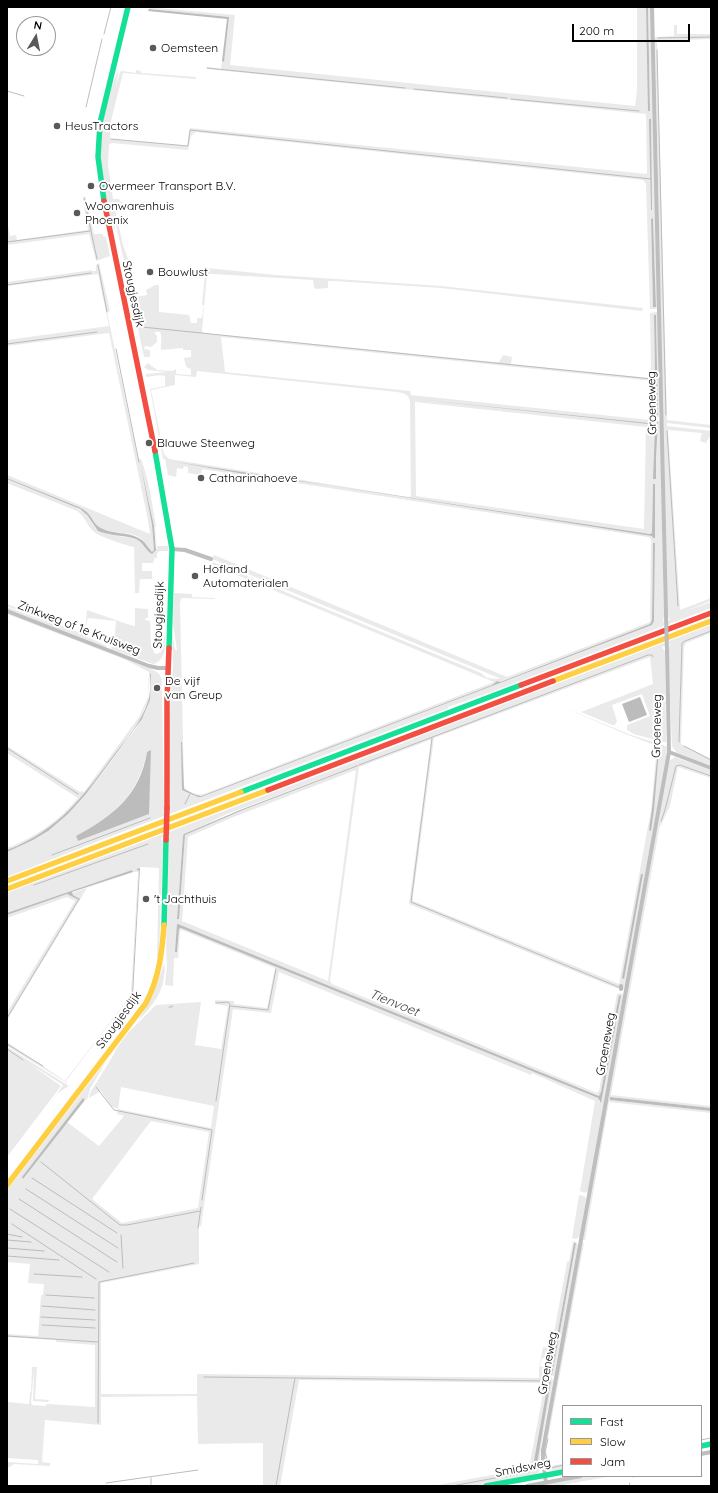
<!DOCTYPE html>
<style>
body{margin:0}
#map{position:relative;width:718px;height:1493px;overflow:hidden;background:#fff;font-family:Quicksand,sans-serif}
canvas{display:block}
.frame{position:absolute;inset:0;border:8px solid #000;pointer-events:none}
.legend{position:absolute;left:562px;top:1405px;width:140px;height:72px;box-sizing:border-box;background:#fff;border:1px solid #999;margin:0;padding:5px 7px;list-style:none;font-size:12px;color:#000}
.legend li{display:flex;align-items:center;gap:8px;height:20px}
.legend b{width:20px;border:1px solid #999}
.north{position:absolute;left:16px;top:16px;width:40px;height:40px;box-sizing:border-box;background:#fff;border:1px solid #999;border-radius:50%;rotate:10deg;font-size:11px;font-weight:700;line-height:16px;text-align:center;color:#000}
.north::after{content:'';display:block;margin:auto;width:14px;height:18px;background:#595959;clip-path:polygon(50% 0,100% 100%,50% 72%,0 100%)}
.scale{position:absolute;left:572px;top:24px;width:118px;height:18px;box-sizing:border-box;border:2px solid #000;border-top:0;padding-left:5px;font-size:12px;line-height:14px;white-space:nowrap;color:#000;-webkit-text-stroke:3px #fff;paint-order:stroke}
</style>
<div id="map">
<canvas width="718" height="1493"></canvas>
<div class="frame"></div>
<ul class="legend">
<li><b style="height:5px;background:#16e098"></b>Fast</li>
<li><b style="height:5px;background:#ffcf43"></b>Slow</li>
<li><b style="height:5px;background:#f24e42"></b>Jam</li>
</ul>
<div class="north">N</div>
<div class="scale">200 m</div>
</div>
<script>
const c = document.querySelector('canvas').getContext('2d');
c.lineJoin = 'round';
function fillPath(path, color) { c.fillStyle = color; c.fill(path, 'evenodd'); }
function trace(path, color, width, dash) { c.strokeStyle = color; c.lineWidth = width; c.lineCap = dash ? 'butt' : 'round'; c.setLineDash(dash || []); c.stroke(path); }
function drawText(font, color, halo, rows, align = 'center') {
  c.font = font + ' Quicksand,sans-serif'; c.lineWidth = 4; c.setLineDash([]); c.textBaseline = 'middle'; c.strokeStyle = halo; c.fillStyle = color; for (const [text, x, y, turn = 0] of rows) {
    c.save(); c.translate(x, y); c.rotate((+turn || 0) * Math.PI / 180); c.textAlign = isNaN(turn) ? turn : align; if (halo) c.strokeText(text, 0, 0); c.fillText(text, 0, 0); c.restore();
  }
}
const green = new Path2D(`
 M146 7 235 15 230 65 635 106 637 90V7H646L649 111H650L648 7H651L658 308 655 309H650L646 184 643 180 196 132 191 136 188 150 112 143 109 144 108 165 113 199H119L123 205 120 209H115L123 245 128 259 126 261H124L114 217H113L116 234C96 180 94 121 119 69L116 87 120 72 122 71 136 73V70L141 71V73L196 77V79L123 73 111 121 110 139 187 146 190 128 647 174 646 114 207 69V67L221 69 222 61H224L229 17 149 9V7ZM653 218 656 306H653L651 219Z
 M674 25H677V34H711V39L657 41 667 420 711 425V428L667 423V426L711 431V434L706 443 700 441 702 433 668 430 680 610 711 598V601L681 613 711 602V608L488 693 448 707 449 708 435 713 114 835 7 877V852L43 834 68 814 86 794 137 727C149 709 151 696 151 674H150L148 700 140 720 85 794 67 813 49 829 33 838 7 850V848C35 837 58 822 78 798L7 753V746L74 788 80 792 82 791 84 792 139 717 148 697 149 672 124 659 7 614V612L146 667C160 673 162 673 162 688L156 687V689H162L164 809 170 807 169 725 173 664 172 632 175 650H177L173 624 174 593 192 594V597L215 598V599L182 598 181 599 180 603 184 786C187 793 197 795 204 794L494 682 213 565V562L481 673 487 678 499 679V678L212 559 214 555 507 677 650 622 651 539 648 537 277 480 232 474V475L221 472 202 469 201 475 188 473V467L184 466 183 469 177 468 176 477 168 475 165 459H163L150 389 165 386V376C160 374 151 377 146 377V374L167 372 148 370 144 367 148 363 157 370 172 371 176 369V374L191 375V369L186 367 184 358 191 357V350H183V348L161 350C160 343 163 339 160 332H154L157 336V342L151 347 145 346 144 349 150 350V357H144L132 300 130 298 147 295 146 290 155 285H159V312L189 315 191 323H197V318H202L204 305H202L205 274H207V268L276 275 441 286 643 308 642 311 441 288 334 281H328V288L316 289 314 287 313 280 212 274H207L202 331 204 333 493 362H499L503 355 512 357 511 364 649 378 651 374 650 313 657 312 658 314 659 417 653 418V381L221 337 225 372 410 391 411 395 650 420V425H652L655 421H660L664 615 663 622 670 620 667 614 655 37 674 36ZM654 315H656L658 414H656L655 382 653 380 655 376ZM197 371 397 392C404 393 408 394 410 401L411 496 409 497 169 459 164 454 151 390 175 385V375L196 377ZM415 402 646 427 644 529 416 496ZM170 461 650 534 652 533V530L653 484H655L653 536 327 485 244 474ZM653 543H655L653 624 652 625 200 797 182 790 183 786 185 791 198 796 203 795 492 685 497 681 499 682 650 624 652 620ZM147 752 149 814 78 841 76 836C114 816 138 795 147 752Z
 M85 196 94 234H103V236L106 237 110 256 96 261 89 234 7 245V221L10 236 16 235 17 240 88 230 83 199Z
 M99 263 110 311 107 312 138 459H141C149 479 152 504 156 526L155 527 157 546H168V551H160L157 553V559L155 557 153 563H142V571H152V579H140L139 593H135L134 547C127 546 97 536 93 531 86 524 86 518 77 511L7 483V479L75 507 85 513 96 529 107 534 136 539 145 545 151 554 157 548 154 526 140 463 152 525 154 550 152 552C148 548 146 543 142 539 130 530 112 535 99 527 92 522 90 513 82 508L7 478V475L150 534 148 520 109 333 7 346V340L109 326 98 274 7 286V282L92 270V271H96V265Z
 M7 604 81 633H85L87 610 130 625 135 626V608L148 609V618H145V620L150 621 151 646H155L153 649 154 653 157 654 161 652 165 635C166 645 165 662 153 664L111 649 112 647 123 651 112 647 114 645 116 621 89 618 87 620 85 636 107 646 106 647 7 609V607L79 634 7 606Z
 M711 625V633L686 643 684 647 681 744 711 759V766L677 753 672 746 668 651 670 644 662 647 665 652 666 742H662L634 734 627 730V725L650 716 642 694 612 705 617 721 615 725H612L581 712 653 684 650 657 434 738 413 896V901L619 984 651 810 657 746 623 733 563 707 631 735 663 745 667 747 666 759 624 990 616 988 409 904 431 741 430 740 359 767 330 981 332 984 597 1093 599 1091 617 994 622 993 623 996 588 1191 585 1193 580 1191 595 1101 532 1073 531 1075 279 972 271 1013 233 1009 201 1226H199V1264L101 1283V1394H197V1374L539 1378V1368L543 1347 551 1349 567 1262 569 1261 573 1241 576 1242 578 1245 554 1376 545 1374 548 1358H542L540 1366 544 1367 543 1376 552 1378 553 1381 541 1447 539 1472 535 1475 475 1486H433L529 1468 545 1383 299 1380 280 1486H263V1443L198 1444 197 1396 101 1397V1425L45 1420 42 1462 50 1463V1466L14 1464 10 1467H7V1462L38 1464V1460L7 1458V1402L29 1404 30 1392H31L32 1367H37L35 1399 49 1400 48 1402 33 1401 34 1369 31 1402 32 1405 45 1406 47 1404H48L95 1407V1345L56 1342V1340L7 1337V1334L38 1336 41 1295H43L44 1284 28 1283 30 1264 7 1262V1190L107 1060 90 1089 87 1100 83 1099 22 1178 23 1179 67 1122 99 1146 124 1116 117 1114 118 1109 111 1106 101 1091 89 1098 90 1093 114 1054 116 1049 127 1034 156 1005 201 1002 195 1045 221 1049 228 1006 215 1004V1000L234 1001V1004L267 1008 275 968 182 930 180 931 178 958H174L173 986 165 985 167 965 166 948 169 835 161 838 163 842 159 956 157 957 159 868 142 867 136 869 139 871 132 994 66 1081 67 1083 7 1046V1042L65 1081 130 996 131 994 138 872H134L87 888 7 1020V1012L75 901 67 897 7 918V915L67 894 80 899 73 895 72 893 133 872 132 870 7 913V893L396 746 420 736ZM358 765 230 815 185 835 179 919H177L183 835 227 814ZM356 770 328 981 182 921 188 837 231 818ZM178 924 600 1096 601 1092 619 996H621L600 1103 598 1098 182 928 179 929 177 952ZM121 1087 214 1106 211 1128 118 1109ZM151 1121 209 1132 198 1208 122 1223 92 1199ZM574 1243H576L552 1375H550Z
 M675 757 711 770V778L678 767 670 806 659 829 658 836 611 1095 711 1106V1108L610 1097V1100L711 1111V1113L609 1102 585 1240H582L669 761Z
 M164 964C165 967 165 972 164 976 162 996 150 1008 137 1022L153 995Z
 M7 1047 69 1086 58 1093 48 1107 63 1085 30 1064 61 1086 7 1157Z
 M579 1195 584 1196 586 1199 580 1236 576 1239 572 1238Z
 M582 1242 584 1243 546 1450 547 1456 550 1466 563 1464V1470C549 1472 546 1470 544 1455Z
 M590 1476H611L557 1486H536Z`);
const water = new Path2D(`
 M646 7H648L650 111H648Z
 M149 9 229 17 224 62 222 61 227 19 148 11Z
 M649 119H651L652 210H651Z
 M653 218 656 307H653L651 219Z
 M654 315H656L658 415H656L655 382 653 380 655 375Z
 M416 399 648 423V424Z
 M658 422 656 456V479H653L655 428 654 424Z
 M170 461 650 534 652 533V530L653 484H655V538H653L652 536 327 485 244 474Z
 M140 462 154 526 156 550 152 554C146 551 144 543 136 539 124 535 110 536 98 531L87 515 80 509 7 479V478L79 507C92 513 91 521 99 527 112 535 130 531 142 540 146 543 148 548 152 552L154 550 152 525Z
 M653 543H655L654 610V621L652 625 201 797H198L182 790 181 742H182L184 789 196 795 201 796 492 685 497 681 500 682 650 624 652 620Z
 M150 674H151L150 700 142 719 86 794 68 814 48 831 33 840 7 852V850C61 829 83 796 116 752 128 737 142 721 148 701 151 693 150 683 150 674Z
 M640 697 647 715 629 722 622 704Z
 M658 749H659L654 810 651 831 649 830 652 809Z
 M151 750 149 814 78 841 76 836C113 816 140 795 147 752Z
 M358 765V766L243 810 185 835 179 919H177L183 836 184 834 240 810Z
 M140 868 133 995 132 994 139 871 136 869Z
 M132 870 133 872 72 892 73 895 80 899 79 900 67 894 7 915V913Z
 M641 874H643L624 979 622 978Z
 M177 924H178L599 1096 601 1092 619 995 621 996 601 1103 598 1098 181 928 179 929 177 952H175Z
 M610 1097 711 1108V1111L610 1100Z
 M83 1098 85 1100 23 1179 22 1177Z
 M574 1243H576L552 1375H550L551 1369Z
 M547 1380H551L537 1464H536L534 1461 548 1383Z`);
const stream = new Path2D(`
 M104 34 111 7
 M658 38 711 37
 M657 50 666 415
 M207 68 405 88
 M414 89 507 98
 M7 91 24 96
 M511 99 639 111
 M86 107 102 39
 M111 139 188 146 190 130 651 179
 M84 198 97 259
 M7 242 90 231
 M98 265 107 312
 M7 285 91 273
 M142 327 652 379
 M7 344 97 332
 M116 349 139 462
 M667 431 678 606
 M432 738 411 902 621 988
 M679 742 682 643 685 641 711 631
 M684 746 711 760
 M7 748 78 794
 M359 765 648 655H652L653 657
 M185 804 190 794
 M661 821 665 810 676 766 680 765 711 776
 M52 855 150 818
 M34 885 148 844
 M216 1003 228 1002 230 1004 216 1101
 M230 1006 268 1010 276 969
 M169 1007H172V1006
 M7 1018 79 899
 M7 1044 43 1066
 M7 1049 23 1060
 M96 1087 114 1110 212 1130 202 1200
 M41 1162 120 1225H127L200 1211
 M32 1178 117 1233
 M26 1189 118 1248
 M19 1199 117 1262
 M10 1209 109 1272
 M12 1224 96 1279
 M198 1228 201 1207
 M7 1234 22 1237
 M121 1235 123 1268
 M7 1240 31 1242
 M7 1248 44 1251
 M7 1256 59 1260
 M34 1274 82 1277
 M46 1295 94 1298
 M42 1306 95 1310
 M41 1317 95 1320
 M42 1325 95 1328
 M7 1336 98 1342
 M204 1377 295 1378
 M98 1423 99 1282 194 1263
 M701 1440 711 1438
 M548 1463 545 1452 548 1439
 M551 1468 563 1465
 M633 1477V1476
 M151 1478V1486
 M106 1483 198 1470
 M276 1486 295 1378 549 1381
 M452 1486 533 1471 535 1467
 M629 1486 630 1483`);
const canal = new Path2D(`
 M621 989V986`);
const street = new Path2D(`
 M652 7 666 615
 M172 549 185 550 211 559
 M7 611 149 666 158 668H168
 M669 752 711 768
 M701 1454 711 1452
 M546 1483 543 1461V1450L669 752 667 651
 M527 1486 581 1476`);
const fast = new Path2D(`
 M104 201 98 157 100 123 128 7
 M155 451 172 549 169 648
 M241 792 521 685
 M164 925 166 840
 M701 1446 711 1444
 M486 1486 563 1472`);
const slow = new Path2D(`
 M553 681 711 621
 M7 881 241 792
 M7 889 268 790
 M7 1185 146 1003C159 978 162 953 164 925`);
const jam = new Path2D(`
 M104 201 155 451
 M521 685 711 613
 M268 790 553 681
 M167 808V700L169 648`);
const streetBridge = new Path2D(`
 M666 615 667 651`);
const jamBridge = new Path2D(`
 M166 840 167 808`);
const markers = [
 [153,48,4,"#595959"],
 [57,126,4,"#595959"],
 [91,186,4,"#595959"],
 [77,213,4,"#595959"],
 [150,272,4,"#595959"],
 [149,443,4,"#595959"],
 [201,478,4,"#595959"],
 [195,576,4,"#595959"],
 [157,688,4,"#595959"],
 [146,899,4,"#595959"]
];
const poiNames = [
 ["Oemsteen",161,48],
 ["HeusTractors",65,126],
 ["Overmeer Transport B.V.",99,186],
 ["Woonwarenhuis",85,206],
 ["Phoenix",85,220],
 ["Bouwlust",158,272],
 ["Blauwe Steenweg",157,443],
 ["Catharinahoeve",209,478],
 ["Hofland",203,569],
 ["Automaterialen",203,583],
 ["De vijf",165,681],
 ["van Greup",165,695],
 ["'t Jachthuis",154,899]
];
const streetNames = [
 ["Stougjesdijk",133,294,78],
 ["Groeneweg",652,403,-91],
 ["Stougjesdijk",159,615,-88],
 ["Zinkweg of 1e Kruisweg",79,628,21],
 ["Groeneweg",657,726,-89],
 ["Stougjesdijk",119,1020,-54],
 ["Groeneweg",606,1044,-80],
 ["Groeneweg",548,1363,-80],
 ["Smidsweg",523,1468,-11]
];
const waterNames = [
 ["Tienvoet",394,1003,22]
];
fillPath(green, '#eaeaea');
fillPath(water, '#bcbcbc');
trace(stream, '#bcbcbc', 1);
trace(canal, '#bcbcbc', 4);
trace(street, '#bebebe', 4);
trace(fast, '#16e098', 5.5);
trace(slow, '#ffcf43', 5.5);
trace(jam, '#f24e42', 5.5);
trace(streetBridge, '#bebebe', 4);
trace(jamBridge, '#f24e42', 5.5);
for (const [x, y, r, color] of markers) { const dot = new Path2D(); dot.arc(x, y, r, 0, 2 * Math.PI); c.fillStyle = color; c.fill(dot); trace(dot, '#fff', 1.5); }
drawText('12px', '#000', '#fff', poiNames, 'left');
drawText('12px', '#000', '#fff', streetNames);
drawText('italic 13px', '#414141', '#fff', waterNames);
</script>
